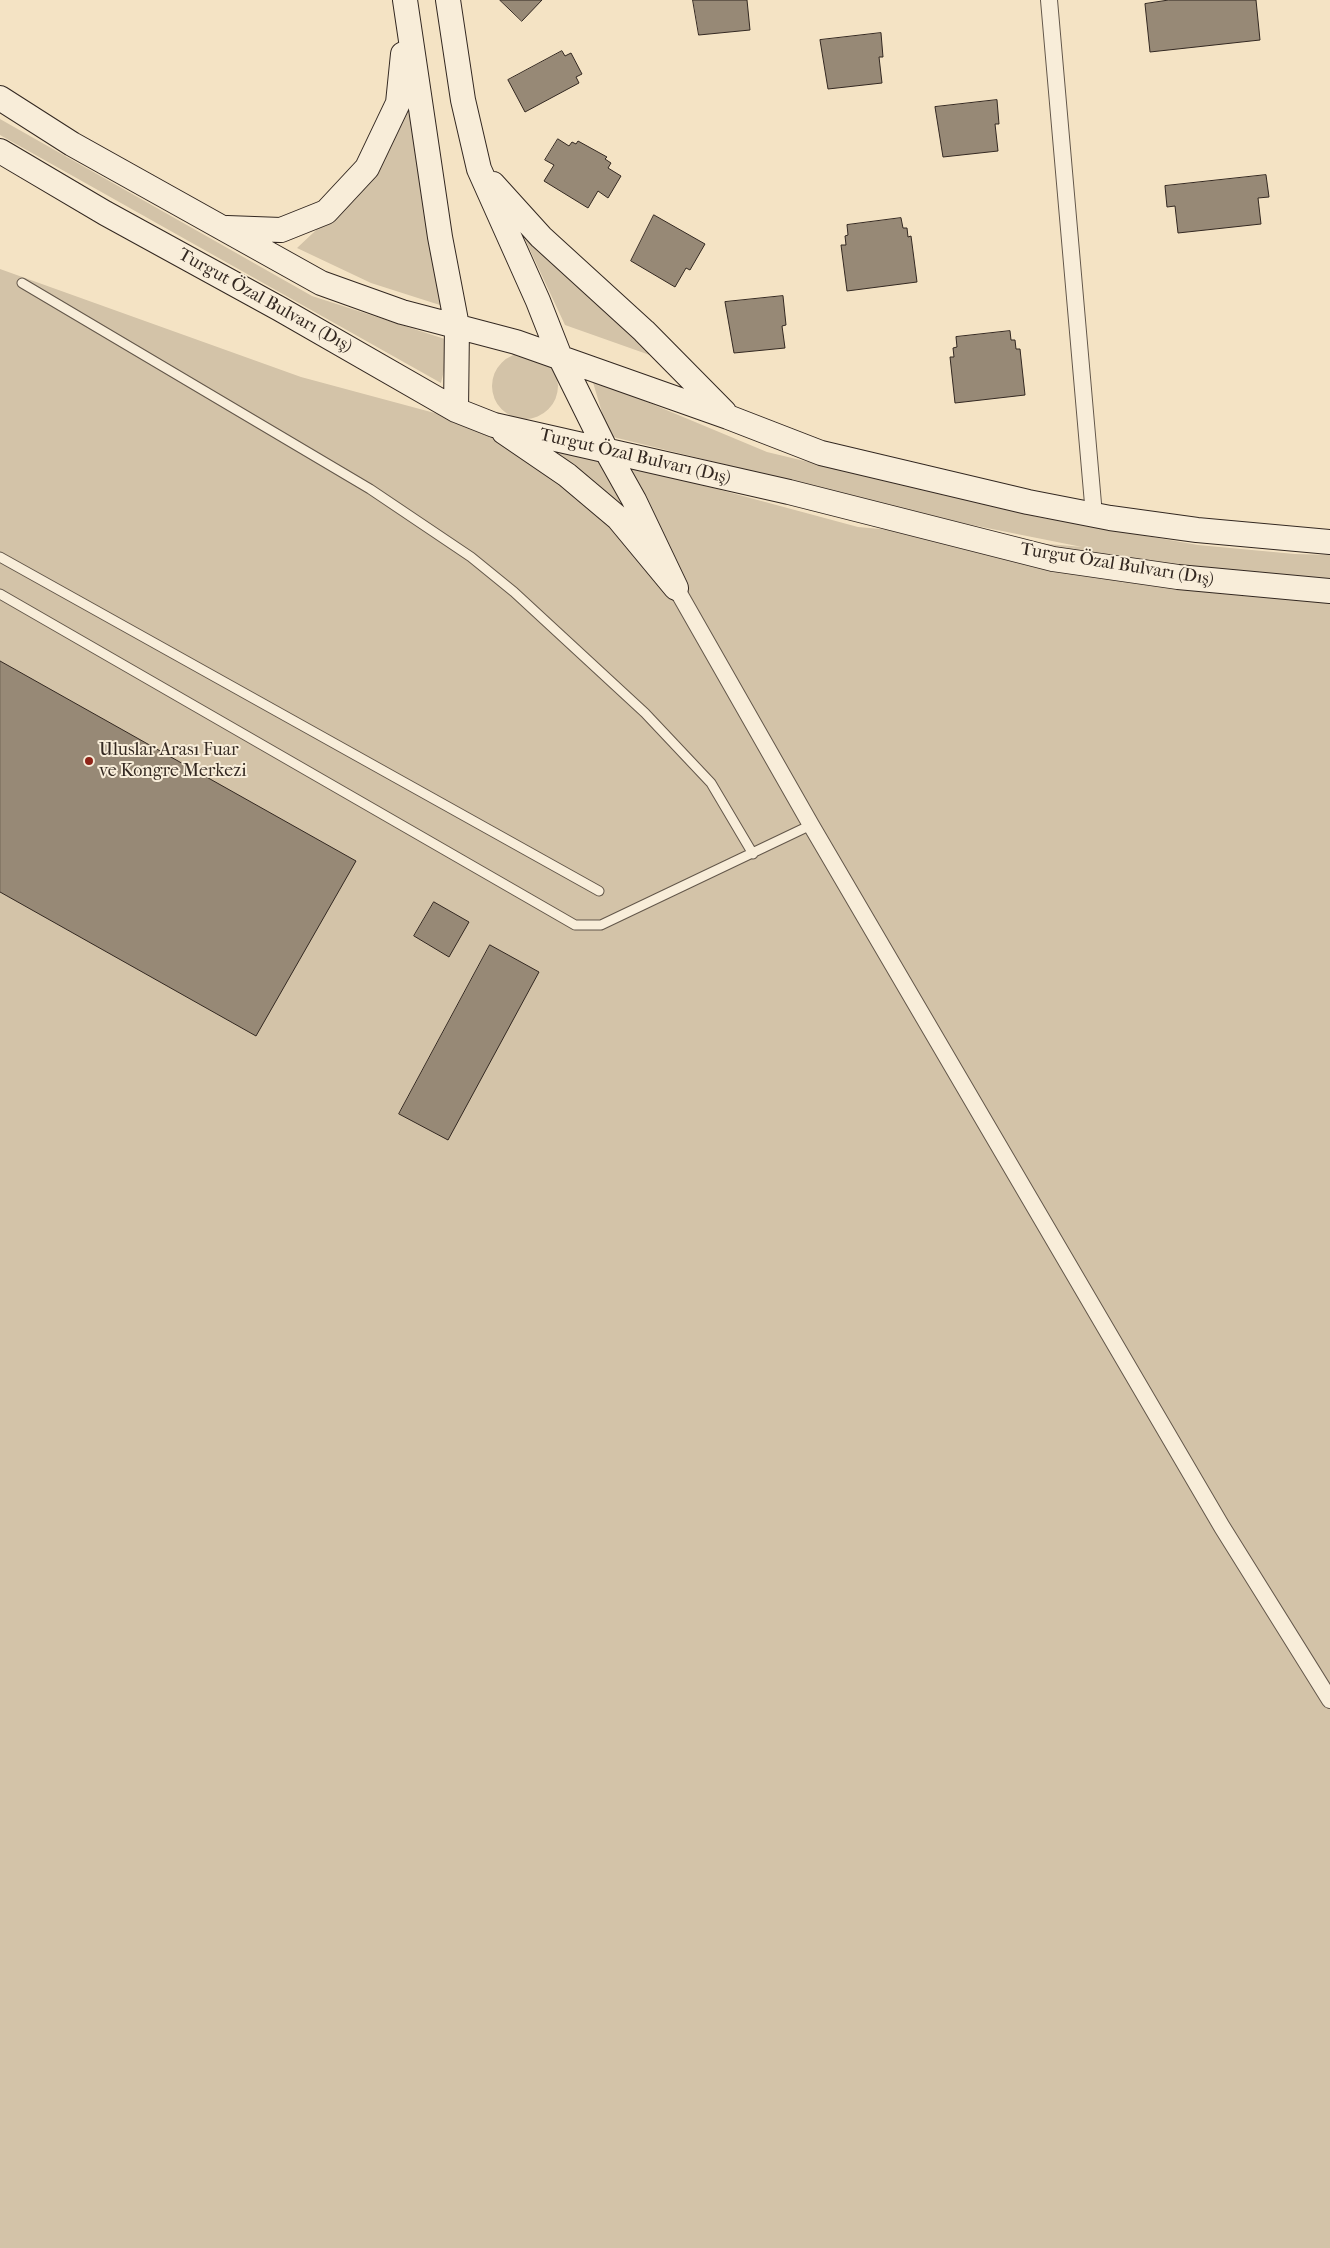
<!DOCTYPE html>
<meta charset="utf-8">
<style>
body{margin:0}
canvas{display:block;background:#f4e3c4}
</style>
<canvas width="1330" height="2248"></canvas>
<script>
const c = document.querySelector('canvas').getContext('2d');
c.lineJoin = 'round';
function fillPath(path, color) { c.fillStyle = color; c.fill(path, 'evenodd'); }
function trace(path, color, width, dash) { c.strokeStyle = color; c.lineWidth = width; c.lineCap = dash ? 'butt' : 'round'; c.setLineDash(dash || []); c.stroke(path); }
function drawText(font, color, halo, rows, align = 'center') {
  c.font = font + ' "IM FELL French Canon",serif'; c.lineWidth = 4; c.setLineDash([]); c.textBaseline = 'middle'; c.strokeStyle = halo; c.fillStyle = color; for (const [text, x, y, turn = 0] of rows) {
    c.save(); c.translate(x, y); c.rotate((+turn || 0) * Math.PI / 180); c.textAlign = isNaN(turn) ? turn : align; if (halo) c.strokeText(text, 0, 0); c.fillText(text, 0, 0); c.restore();
  }
}
const green = new Path2D(`
 M408 107 443 306 371 283 297 248 377 173Z
 M0 119 312 296 451 341 441 383 0 135Z
 M515 218 661 359 565 325Z
 M0 269 301 377 858 527 1082 547 967 524 609 436 592 379 767 452 1038 517 1198 545 1295 554 1330 555V2248H0Z
 M492 386a33 33 0 1 1 66 0a33 33 0 1 1-66 0Z`);
const building = new Path2D(`
 M500 0H542L522 21Z
 M693 0H747L750 30 699 35Z
 M1169 0H1256L1260 40 1150 52 1145 4Z
 M881 33 883 57H879L882 83 828 89 820 40Z
 M562 51 565 56 571 53 582 74 576 77 579 83 525 112 508 80Z
 M997 100 999 124H995L998 151 943 157 935 107Z
 M558 139 569 146 572 142 576 144 578 141 607 157 605 159 611 163 608 168 621 176 608 198 598 191 588 208 544 181 554 165 545 160Z
 M1266 175 1269 197 1258 198 1261 224 1178 233 1175 206 1167 207 1165 186Z
 M654 215 705 244 690 270 686 268 675 287 631 261Z
 M901 218 903 228H907L908 237 911 236 917 282 847 291 841 245H846L845 236 848 235 847 225Z
 M783 296 786 325 782 326 785 348 734 353 725 302Z
 M1010 331 1011 340H1015L1016 349H1020L1025 395 955 403 950 357H954L953 348 957 347 956 337Z
 M0 661 356 861 256 1036 0 892Z
 M434 902 469 922 449 957 414 936Z
 M490 945 539 972 448 1140 399 1114Z`);
const lane = new Path2D(`
 M22 283 370 489 471 557 514 592 645 713 711 783 753 854
 M0 557 599 891
 M0 594 575 925H601L811 825`);
const street = new Path2D(`
 M1049 0 1094 515
 M676 588 811 825 1222 1527 1330 1700`);
const secondary = new Path2D(`
 M405 0 440 237 457 326 456 410
 M448 0 463 100 479 169 538 301 560 357 606 450 634 500 676 588 618 518 567 475 504 432
 M0 98 72 144 321 283 402 312 516 342 728 417 821 453 1028 502 1110 518 1197 530 1330 542
 M0 151 105 213 280 309 456 410 494 425 789 492 1053 559 1178 577 1330 591
 M493 184 541 237 644 331 724 412
 M227 228 281 230 326 212 367 168 398 103 403 54`);
const markers = [
 [89,761,5,"#8f2418"]
];
const streetNames = [
 ["Turgut Özal Bulvarı (Dış)",265,301,29],
 ["Turgut Özal Bulvarı (Dış)",635,457,13],
 ["Turgut Özal Bulvarı (Dış)",1117,565,9]
];
const poiNames = [
 ["Uluslar Arası Fuar",99,751],
 ["ve Kongre Merkezi",99,772]
];
fillPath(green, '#d3c3a8');
fillPath(building, '#978976');
trace(building, '#332821', 1);
trace(lane, '#63574a', 11);
trace(street, '#63574a', 18);
trace(secondary, '#332821', 26);
trace(lane, '#f8edd9', 9);
trace(street, '#f8edd9', 16);
trace(secondary, '#f8edd9', 24);
for (const [x, y, r, color] of markers) { const dot = new Path2D(); dot.arc(x, y, r, 0, 2 * Math.PI); c.fillStyle = color; c.fill(dot); trace(dot, '#f8edd9', 2); }
drawText('18px', '#332821', '#f8edd9', streetNames);
drawText('18px', '#332821', '#f8edd9', poiNames, 'left');
</script>
